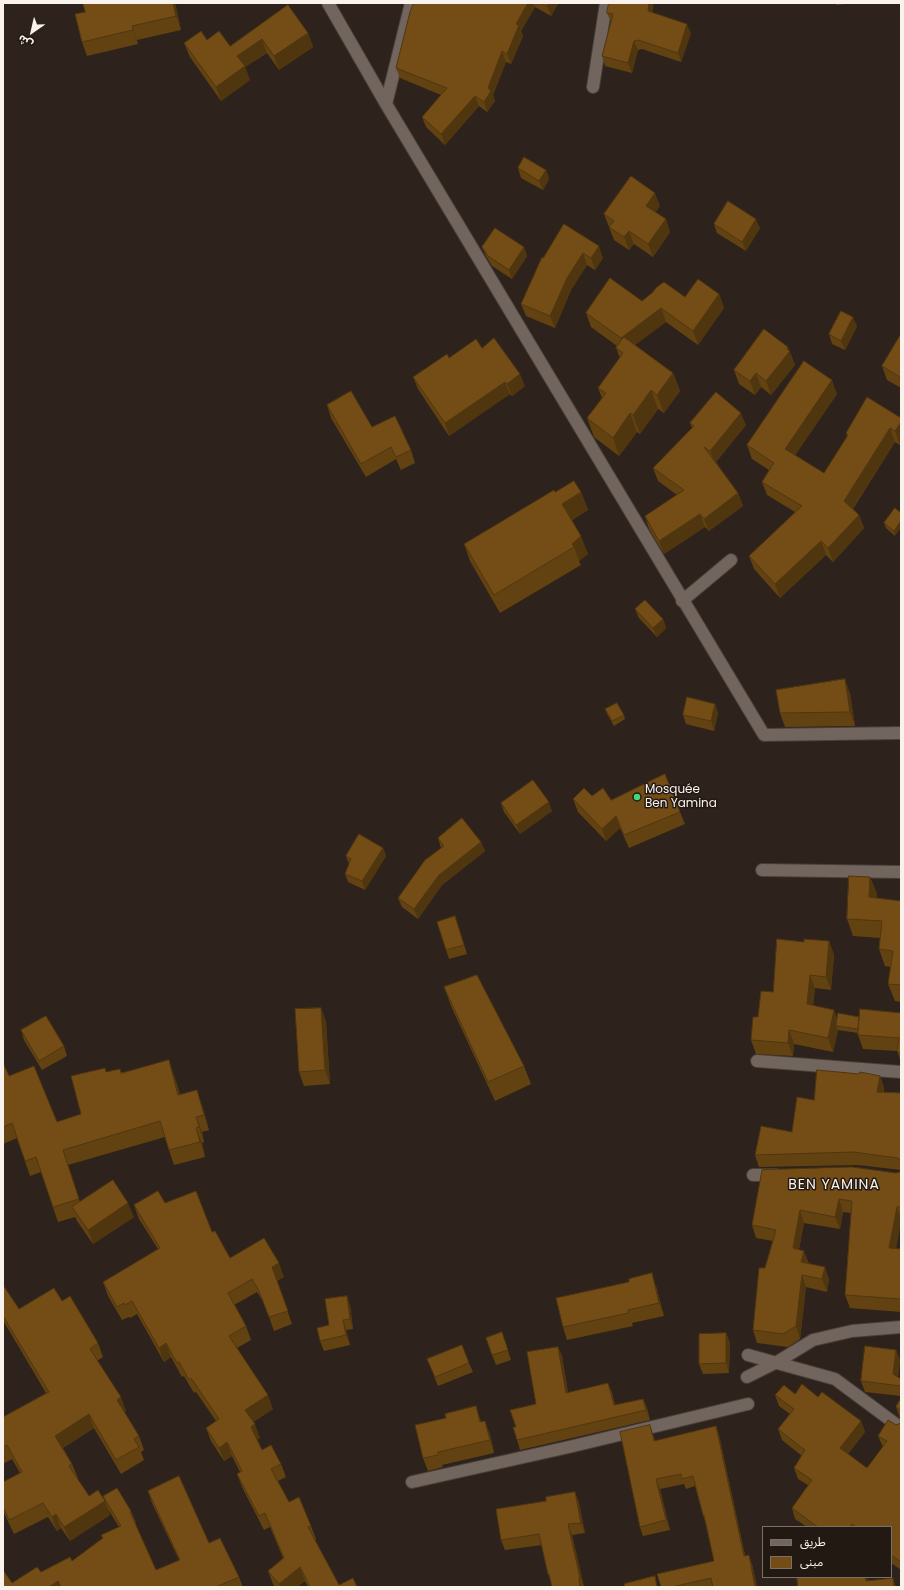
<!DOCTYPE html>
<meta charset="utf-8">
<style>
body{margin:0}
#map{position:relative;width:904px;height:1590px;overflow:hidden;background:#2d221c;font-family:Poppins,"Noto Sans Arabic",sans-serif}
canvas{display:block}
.frame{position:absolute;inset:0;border:4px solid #f9f2ed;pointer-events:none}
.legend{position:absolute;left:762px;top:1526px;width:130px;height:52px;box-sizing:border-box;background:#231913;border:1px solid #79706a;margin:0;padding:5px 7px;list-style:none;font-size:12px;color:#f9f2ed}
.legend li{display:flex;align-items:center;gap:8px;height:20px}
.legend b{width:20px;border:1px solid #79706a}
.north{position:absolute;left:12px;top:12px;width:40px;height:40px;-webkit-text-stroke:3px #231913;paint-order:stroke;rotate:214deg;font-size:11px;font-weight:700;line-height:16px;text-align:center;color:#f9f2ed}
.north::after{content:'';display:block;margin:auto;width:14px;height:18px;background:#f9f2ed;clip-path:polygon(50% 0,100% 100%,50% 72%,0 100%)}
</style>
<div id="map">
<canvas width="904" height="1590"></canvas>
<div class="frame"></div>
<ul class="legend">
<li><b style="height:5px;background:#71655e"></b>طريق</li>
<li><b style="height:11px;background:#734d15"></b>مبنى</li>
</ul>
<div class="north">ش</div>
</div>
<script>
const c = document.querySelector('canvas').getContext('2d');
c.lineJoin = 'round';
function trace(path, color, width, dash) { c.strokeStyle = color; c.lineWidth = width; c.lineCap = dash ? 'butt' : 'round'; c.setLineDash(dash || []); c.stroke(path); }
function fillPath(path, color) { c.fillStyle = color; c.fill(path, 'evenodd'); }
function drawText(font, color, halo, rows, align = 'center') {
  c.font = font + ' Poppins,sans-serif'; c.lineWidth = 3; c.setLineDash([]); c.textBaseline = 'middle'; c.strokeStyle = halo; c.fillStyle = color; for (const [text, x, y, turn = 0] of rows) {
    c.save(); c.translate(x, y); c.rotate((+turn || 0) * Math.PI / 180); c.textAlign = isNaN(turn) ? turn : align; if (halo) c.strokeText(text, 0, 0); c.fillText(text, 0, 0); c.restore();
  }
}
const minor = new Path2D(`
 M328 3 386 104 764 735 901 733
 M593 87 606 3
 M386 104 411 3
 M682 601 731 560
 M762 870 901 872
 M757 1061 901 1072
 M753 1175H776
 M748 1355 835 1379 901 1428
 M747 1377 777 1362 813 1340 852 1331 901 1327
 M412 1482 569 1447 748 1404`);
const wall = new Path2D(`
 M83 3H175L181 30 137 40 138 44 87 56 82 42 85 12Z
 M414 3H557L558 4 551 16 535 7 521 31 523 36 511 64 506 62 493 95 495 101 487 112 479 106 445 145 426 127 422 117 441 95 400 78 396 68Z
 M836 3H854L836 5Z
 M288 5 308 33 313 47 279 70 267 53 245 67 250 80 221 101 190 57 184 43 207 40 230 46Z
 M607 13H652L691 33 681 62 642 49 638 50 632 73 605 66 602 56 611 22Z
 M518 168 546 170 549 179 543 190 521 178Z
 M660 206 655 212 666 219 670 232 653 257 634 244 629 250 614 240 604 214Z
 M564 224 603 258 595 270 587 265 571 290 555 328 526 316 521 304Z
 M714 224 760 228 746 251 717 233Z
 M482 247H524L527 256 512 279 492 266 486 256Z
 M719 294 724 308 698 345 666 322 634 345 673 373 680 391 664 413 658 409 640 434 637 432 619 456 594 437 587 418 602 398 598 388 620 358 616 348 617 346 591 327 586 313 642 301Z
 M857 326 845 350 832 344 829 334Z
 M901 334V388L887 380 882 366Z
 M788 347 795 365 771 395 761 387 755 395 739 384 734 370Z
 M482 348 525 386 512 396 510 394 449 436 418 389 413 377 449 358Z
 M837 394 795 455 824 473 847 437 846 433 901 418V443L900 445 895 442 853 509 859 515 864 528 833 562 826 555 780 598 754 569 749 556 795 512 767 495 762 482 769 470 752 459 747 445Z
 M327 405 372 427 411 450 415 463 401 470 396 459 366 477 331 418Z
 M690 423 746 425 716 462 738 493 743 506 709 531 705 527 664 554 649 529 645 516 677 495 658 481 653 468 692 428Z
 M555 492H581L588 510 572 520 588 554 579 561 581 565 500 613 470 561 464 544Z
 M895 508V536L886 528 884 523Z
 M635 609 663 619 666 628 657 637 639 618Z
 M850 693 855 726 785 727 780 713Z
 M715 704 718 713 714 731 686 724 683 715Z
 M605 709 624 715 625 719 614 726 607 714Z
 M592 796 680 812 685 824 629 848 620 828 606 841 578 812 573 799Z
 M501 803 552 811 520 834 504 812Z
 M438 838 481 842 485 851 442 885 418 919 402 907 398 898 441 848Z
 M383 848 386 856 365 890 348 882 345 874 349 864 346 856Z
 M870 877 877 894 876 898 901 901V1002L895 1001 888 984 891 967 885 966 879 949 880 938 853 936 847 919Z
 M455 916 467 954 449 959 446 950Z
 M829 941 834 955 831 990 815 988 813 1005 837 1019 901 1013V1062L897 1051 863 1049 858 1035V1033L838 1030 833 1052 794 1044 793 1056 756 1054 751 1040 758 1017 804 942Z
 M444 987 524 1066 531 1084 495 1101 451 1006Z
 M321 1008 326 1022 330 1084 304 1086 299 1072Z
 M21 1030 64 1046 67 1056 42 1070 24 1040Z
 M3 1063 9 1076 57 1122 81 1114 107 1072 120 1069 121 1072 174 1075 180 1094 202 1105 209 1130 202 1132 204 1142 202 1143 205 1157 174 1165 169 1150 165 1137 68 1165 80 1202 134 1217 93 1244 77 1221 75 1217 58 1222 41 1172 30 1176 17 1138 3 1144Z
 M880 1076 884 1088V1092L901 1093V1221L896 1249H901V1312L850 1308 845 1295 851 1213 843 1212 840 1229 804 1223 799 1249 809 1263 829 1279 827 1292 806 1287 800 1339 788 1347 757 1343 753 1330 765 1268 773 1241 756 1238 752 1225 896 1173 900 1172 901 1170 858 1165 759 1167 755 1155 792 1132 814 1100Z
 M165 1203 212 1232 230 1258 284 1277 277 1281 292 1324 274 1331 264 1303 257 1292 234 1305 246 1326 251 1340 237 1348 273 1409 253 1422 260 1438 257 1439 262 1450 281 1464 286 1477 278 1481 289 1502 311 1526 316 1539 315 1540 339 1585 357 1587H308L305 1581 297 1587H275L273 1584 268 1571 283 1558 270 1527 264 1530 242 1487 237 1474 240 1472 232 1456 224 1461 211 1441 206 1428 216 1421 196 1392 194 1393 184 1376 182 1377 171 1357 164 1362 137 1314 130 1318 129 1317 122 1320 108 1296 103 1282 158 1249 139 1219 134 1205Z
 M3 1285 19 1309 62 1301 98 1343 103 1357 97 1361 126 1411 124 1412 139 1436 144 1450 141 1452 144 1460 121 1474 94 1428 63 1448 72 1464 78 1478H77L89 1496 105 1501 103 1496 131 1511 136 1523H135L156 1570 179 1560 152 1503 148 1491 209 1543 239 1577 243 1587H3L72 1561 103 1539 101 1535 119 1527 108 1509 110 1515 70 1541 61 1528 57 1531 48 1517 14 1534 3 1511V1482L20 1473 12 1459 3 1464V1417L46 1393 4 1322 3 1323Z
 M656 1286 664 1316 632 1323 633 1326 567 1340 563 1327Z
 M350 1305 353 1329 346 1330 350 1345 324 1351 320 1341 329 1325Z
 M502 1332 511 1360 496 1365 492 1355Z
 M726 1333 730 1343 729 1373 703 1374 699 1364Z
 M558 1347 562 1356 568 1393 612 1392 615 1405 643 1399 647 1408 650 1420 520 1450 517 1440 516 1427 536 1404Z
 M896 1350 900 1360 898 1377 901 1379V1396L865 1392 861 1381Z
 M427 1359 469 1363 473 1372 438 1386Z
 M795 1394 818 1397 861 1421 865 1432 848 1454 867 1468 883 1447 878 1436 896 1425 901 1423V1570L891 1563V1527H807L795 1519 792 1508 808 1485 798 1479 794 1468 802 1456 782 1440 778 1429 790 1414 779 1406 775 1395Z
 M901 1398V1419L900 1418 896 1407Z
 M476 1406 481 1422 490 1434 494 1453 442 1465 443 1467 428 1471 423 1458 446 1418Z
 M716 1426 719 1435 745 1555 752 1564 757 1587H661L714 1561 706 1525 703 1515 695 1486 686 1489 684 1484 660 1489 670 1530 643 1536 640 1527 653 1434 655 1441Z
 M575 1492 579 1503 585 1533 572 1535 584 1587H552L550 1580 548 1574 542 1545 505 1550 501 1540 546 1501Z`);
const shadedWall = new Path2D(`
 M173 3H175L181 30 176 16Z
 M528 3H533L535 7 521 31 523 36 511 64 507 54 516 24Z
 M549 3H557L558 4 551 16 547 6Z
 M649 3H654L651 21 648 11Z
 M687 24 691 33 681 62 678 53Z
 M132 26 137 40 138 44 133 30Z
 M308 33 313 47 279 70 274 56Z
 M262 39 267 53 245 67 250 80 221 101 216 87 237 56Z
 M634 41 638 50 632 73 628 63Z
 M502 51 506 62 493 95 495 101 487 112 484 102 488 88Z
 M475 96 479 106 445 145 441 134Z
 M546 170 549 179 543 190 539 181Z
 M655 193 660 206 651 218 646 206Z
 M666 219 670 232 653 257 648 244Z
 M756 219 760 228 746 251 742 242Z
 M629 231 634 244 629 250 624 237Z
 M599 246 603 258 595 270 591 258Z
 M524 247 527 256 512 279 509 270Z
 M583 253 587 265 571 290 555 328 550 316 567 278Z
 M719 294 724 308 698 345 693 331Z
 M661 308 666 322 626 352 621 338Z
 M853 317 857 326 845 350 841 341Z
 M788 347 795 365 771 395 766 381Z
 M673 373 680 391 664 413 657 395Z
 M756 373 761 387 755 395 750 381Z
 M520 374 525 386 512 396 507 384Z
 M832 380 837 394 790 463 785 449Z
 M505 382 510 394 449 436 445 423Z
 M651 390 658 409 640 434 633 415Z
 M630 413 637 432 619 456 613 438Z
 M741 413 746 425 715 463 710 451Z
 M901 422V443L900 445 895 431Z
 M890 428 895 442 849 514 844 501Z
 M581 492 588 510 569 522 562 504Z
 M738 493 743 506 709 531 704 519Z
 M700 514 705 527 664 554 659 541Z
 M859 515 864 528 833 562 828 548Z
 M901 521V528L895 536 894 531Z
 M581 536 588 554 579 561 574 547 572 544Z
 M821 541 826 555 780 598 775 584Z
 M663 619 666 628 657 637 653 628Z
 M845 679 850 693 855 726 850 712Z
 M715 704 718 713 714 731 711 721Z
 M549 802 552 811 520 834 516 825Z
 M616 816 620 828 606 841 602 829Z
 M481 842 485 851 442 885 418 919 414 909 439 875Z
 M383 848 386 856 365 890 362 881Z
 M870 877 877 894 875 914 869 897Z
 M829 941 834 955 831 990 826 977Z
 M810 975 815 988 812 1017 807 1004Z
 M321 1008 326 1022 330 1084 325 1070Z
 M834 1010 839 1023 836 1026 838 1030 833 1052 828 1038Z
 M789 1030 794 1044 793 1056 788 1043Z
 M169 1060 174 1075 184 1110 178 1095Z
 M880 1076 884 1088 881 1104 877 1092Z
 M197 1090 202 1105 209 1130 204 1115Z
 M196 1117 202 1132 204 1142 199 1127Z
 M196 1128 202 1143 205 1157 200 1142Z
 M839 1199 843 1212 840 1229 835 1217Z
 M128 1203 134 1217 93 1244 88 1230Z
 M897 1207 901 1219V1221L894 1260 889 1248Z
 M800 1210 804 1223 797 1260 793 1248Z
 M804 1251 809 1263 801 1262Z
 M279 1263 284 1277 277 1281 292 1324 272 1267Z
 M825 1267 829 1279 827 1292 822 1279Z
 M652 1273 656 1286 664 1316 659 1303Z
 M802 1275 806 1287 800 1339 796 1326Z
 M347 1296 350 1305 353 1329 350 1319Z
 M343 1320 346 1330 350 1345 346 1335Z
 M726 1333 730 1343 729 1373 726 1363Z
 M166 1343 171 1357 164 1362 159 1348Z
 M558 1347 562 1356 570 1403 566 1393Z
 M896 1350 900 1360 897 1385 893 1374Z
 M608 1383 612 1392 617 1415 614 1405Z
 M268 1395 273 1409 250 1424 245 1410Z
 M121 1397 126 1411 122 1413 117 1400Z
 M643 1399 647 1408 650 1420 646 1410Z
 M476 1406 480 1419 484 1435 480 1422Z
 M89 1414 94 1428 60 1450 55 1436Z
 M485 1421 490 1434 494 1453 490 1440Z
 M861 1421 865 1432 844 1459 840 1448Z
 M255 1424 260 1438 256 1440 251 1427Z
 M650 1425 653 1434 657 1450 654 1441Z
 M716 1426 719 1435 747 1565 744 1556Z
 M227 1442 232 1456 224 1461 219 1448Z
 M656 1479 660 1489 670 1530 666 1520Z
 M575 1492 579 1503 585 1533 581 1523Z
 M105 1501 110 1515 70 1541 64 1527Z
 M56 1514 61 1528 57 1531 52 1517Z
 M568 1524 572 1535 584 1587 580 1578Z
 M749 1555 752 1564 757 1587H755Z
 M300 1567 305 1581 297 1587H280L279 1584Z
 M865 1577H867L869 1582 866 1581Z
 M579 1578 582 1587H580Z
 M893 1578 896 1587H894Z
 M58 1581 60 1587H49Z`);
const building = new Path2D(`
 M83 3H173L176 16 132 26 133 30 82 42 75 14 85 12Z
 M414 3H528L516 24 519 25 507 54 502 51 488 88 491 91 484 102 475 96 441 134 422 117 447 88 396 68 410 12Z
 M542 3H549L547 6Z
 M609 3H649L648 11 687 24 678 53 638 40 634 41 628 63 602 56 613 14 607 13Z
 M288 5 308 33 274 56 262 39 237 56 245 66 216 87 184 43 201 31 207 40 219 31 230 46Z
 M524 157 546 170 539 181 518 168Z
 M631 176 655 193 646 206 666 219 648 244 629 231 624 237 609 227 614 221 604 214Z
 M728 201 756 219 742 242 714 224Z
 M564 224 599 246 591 258 583 253 567 278 550 316 521 304 542 257 543 258Z
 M495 228 524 247 509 270 488 256 482 247Z
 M610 278 642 301 652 293 657 287 664 282 685 297 698 279 719 294 693 331 661 308 621 338 586 313Z
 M841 311 853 317 841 341 829 334Z
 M764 329 788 347 787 349 790 351 766 381 756 373 750 381 734 370Z
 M901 334V375L900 377 882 366Z
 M624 337 673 373 657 395 651 390 633 415 630 413 613 438 587 418 606 393 598 388 623 353 616 348Z
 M494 338 520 374 507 384 505 382 445 423 413 377 447 354 449 358 476 339 482 348Z
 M804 361 832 380 785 449 824 473 848 435 846 433 867 397 901 418V422L895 431 890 428 844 501 859 515 828 548 821 541 775 584 749 556 802 506 762 482 774 463 747 445Z
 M351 391 372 427 395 416 411 450 396 457 391 447 361 464 327 405Z
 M716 392 741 413 710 451 704 447 738 493 704 519 700 514 659 541 645 516 684 490 653 468 694 426 690 423Z
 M574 481 581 492 562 504 581 536 572 544 574 547 494 595 464 544 554 490 555 492Z
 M895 508 901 513V521L894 531 884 523Z
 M645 600 663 619 653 628 635 609Z
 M845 679 850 712 780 713 776 690Z
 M687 697 715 704 711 721 683 715Z
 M617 703 624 715 612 721 605 709Z
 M665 774 680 812 624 835 616 816 602 829 573 799 584 788 592 796 603 788 611 800Z
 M533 780 549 802 516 825 501 803Z
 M462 818 481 842 439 875 414 909 398 898 425 860 444 846 438 838Z
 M359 834 383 848 362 881 345 874 351 859 346 856Z
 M849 876 870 877 869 897 901 901V985L888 984 893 951 879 949 882 921 847 919Z
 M455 916 464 945 446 950 437 922Z
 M777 939 804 942V939L829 941 826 977 810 975 807 1004 834 1010 828 1038 789 1030 788 1043 751 1040 753 1017H758L761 991 773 992Z
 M477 975 524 1066 488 1082 444 987Z
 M321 1008 325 1070 299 1072 295 1009Z
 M860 1009 901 1013V1054L897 1051 899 1038 858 1035Z
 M838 1013 859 1017 858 1029 836 1026Z
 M46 1016 64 1046 39 1061 21 1030Z
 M169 1060 178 1095 197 1090 204 1115 196 1117 199 1127 196 1128 200 1142 169 1150 160 1121 63 1150 79 1199 53 1207 36 1157 25 1161 12 1123 3 1127V1063L9 1076 34 1066 57 1122 81 1114 71 1076 105 1068 106 1072 120 1069 121 1073Z
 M817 1070 859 1074 860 1072 880 1076 877 1092 901 1093V1161L898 1158 853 1152 755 1155 761 1126 792 1132 797 1097 814 1100Z
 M852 1167 896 1173 900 1172 901 1170V1207H897L889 1248 901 1249V1299L845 1295 852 1201 839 1199 835 1217 800 1210 793 1248 804 1251 801 1262 825 1267 822 1279 802 1275 796 1326 783 1334 753 1330 759 1268H765L776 1230 752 1225 762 1170Z
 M113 1180 128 1203 88 1230 72 1207Z
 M158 1191 165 1203 196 1191 212 1232 215 1231 230 1258 264 1238 279 1263 272 1267 288 1311 269 1317 259 1291 252 1279 228 1293 246 1326 229 1336 268 1395 245 1410 255 1424 251 1427 262 1450 271 1445 281 1464 271 1469 289 1502 299 1497 311 1526 308 1527 339 1585 353 1578 357 1587H310L300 1567 279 1584 268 1571 284 1558 265 1513 259 1516 237 1474 242 1471 227 1442 219 1448 206 1428 219 1419 191 1378 189 1380 179 1362 177 1363 166 1343 159 1348 132 1301 125 1305 124 1303 117 1307 103 1282 160 1248 134 1205Z
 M652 1273 659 1303 628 1310V1313L563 1327 556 1298 629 1282V1279Z
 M3 1285 19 1309 54 1288 62 1301 70 1296 98 1343 90 1349 121 1397 117 1400 139 1436 134 1439 139 1447 116 1460 89 1414 55 1436 72 1464 69 1466 89 1496 98 1490 105 1501 64 1527 56 1514 52 1517 43 1503 9 1520 3 1507V1482L22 1472 7 1445 3 1447V1417L49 1392 3 1316Z
 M347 1296 350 1319 343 1320 346 1335 320 1341 317 1328 329 1325 325 1299Z
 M502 1332 508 1350 492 1355 486 1338Z
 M726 1333V1363L699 1364V1334Z
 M462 1345 469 1363 435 1377 427 1359Z
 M865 1346 896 1350 893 1374 901 1379V1386L861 1381Z
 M558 1347 566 1393 608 1383 614 1405 643 1399 646 1410 517 1440 513 1427H516L510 1410 536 1404 527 1352Z
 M802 1384 818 1397 822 1392 861 1421 840 1448 867 1468 887 1441 878 1436 888 1420 896 1425 901 1423V1562L891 1555V1527H856L852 1524 850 1527H818L792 1508 812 1480 794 1468 805 1450 778 1429 794 1409 775 1395 784 1385 795 1394Z
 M901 1398V1411L896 1407Z
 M476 1406 480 1422 485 1421 490 1440 438 1452V1455L423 1458 415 1425 446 1418 445 1414Z
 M650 1425 654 1441 716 1426 744 1556 749 1555 755 1587H713L711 1578 672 1587H661L657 1574 714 1561 704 1515H703L693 1476 682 1479 681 1474 656 1479 666 1520 640 1527 620 1432Z
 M179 1476 209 1543 220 1538 239 1577 216 1587H61L58 1581 49 1587H3V1570L12 1583 37 1567 41 1572 70 1557 72 1561 103 1538 101 1535 121 1526 103 1496 117 1488 131 1511 130 1512 156 1570 180 1560 148 1491Z
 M575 1492 581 1523 568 1524 580 1578H579L580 1587H552L549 1574H548L539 1534 501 1540 496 1509 546 1501V1497Z
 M655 1576 657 1587H625L624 1584Z
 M797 1577H865L866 1581 893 1578 894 1587H798Z`);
const markers = [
 [637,797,4,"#42d77b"]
];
const poiNames = [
 ["Mosquée",645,790],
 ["Ben Yamina",645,804]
];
const quarterNames = [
 ["BEN YAMINA",834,1185]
];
trace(minor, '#473f3a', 14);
trace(minor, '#71655e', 12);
fillPath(wall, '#634212');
fillPath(shadedWall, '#50360f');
fillPath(building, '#734d15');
trace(building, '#50360f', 1);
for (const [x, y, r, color] of markers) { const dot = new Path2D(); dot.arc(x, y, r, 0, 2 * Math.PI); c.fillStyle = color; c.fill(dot); trace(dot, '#231913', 1.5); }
drawText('12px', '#f9f2ed', '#231913', poiNames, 'left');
c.letterSpacing = '1px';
drawText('14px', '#f9f2ed', '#231913', quarterNames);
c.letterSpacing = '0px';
</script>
